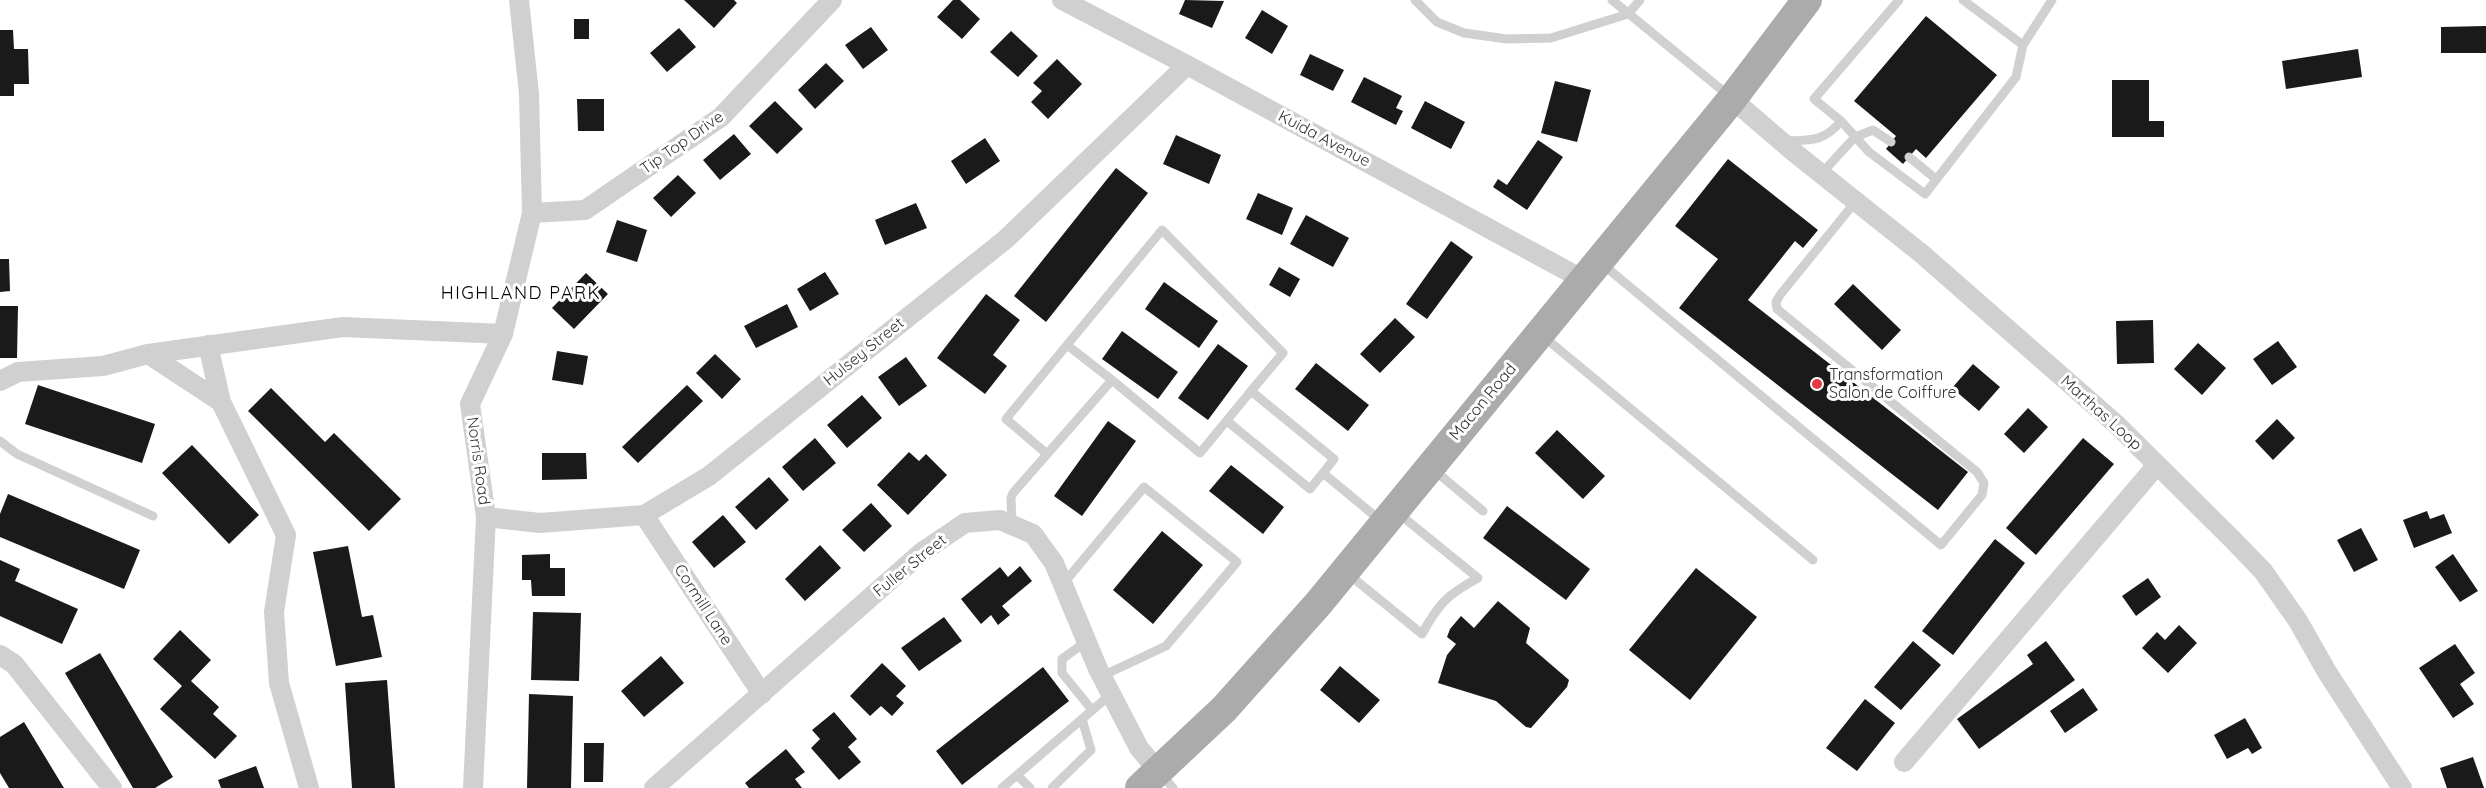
<!DOCTYPE html>
<style>
body{margin:0}
canvas{display:block;background:#fff}
</style>
<canvas width="2486" height="788"></canvas>
<script>
const c = document.querySelector('canvas').getContext('2d');
c.lineJoin = 'round';
function fillPath(path, color) { c.fillStyle = color; c.fill(path, 'evenodd'); }
function trace(path, color, width, dash) { c.strokeStyle = color; c.lineWidth = width; c.lineCap = dash ? 'butt' : 'round'; c.setLineDash(dash || []); c.stroke(path); }
function drawText(font, color, halo, rows, align = 'center') {
  c.font = font + ' Quicksand,sans-serif'; c.lineWidth = 6; c.setLineDash([]); c.textBaseline = 'middle'; c.strokeStyle = halo; c.fillStyle = color; for (const [text, x, y, turn = 0] of rows) {
    c.save(); c.translate(x, y); c.rotate((+turn || 0) * Math.PI / 180); c.textAlign = isNaN(turn) ? turn : align; if (halo) c.strokeText(text, 0, 0); c.fillText(text, 0, 0); c.restore();
  }
}
const building = new Path2D(`
 M684 0H734L737 3 714 28Z
 M953 0H960L980 19 962 39 937 17Z
 M1185 0 1224 1 1212 28 1179 14Z
 M1262 10 1288 26 1272 54 1245 38Z
 M1926 16 1997 75 1926 158 1916 149 1903 164 1886 149 1896 136 1854 101Z
 M574 19H589V39H574Z
 M2486 26V53H2441V27Z
 M871 27 888 50 863 69 845 45Z
 M679 28 696 47 667 72 650 53Z
 M0 30H13L14 49H28L29 84H14V96H0Z
 M1011 31 1038 56 1018 77 990 52Z
 M2358 49 2362 77 2286 89 2282 61Z
 M1310 54 1344 70 1333 91 1300 75Z
 M1057 59 1082 84 1048 119 1031 102 1042 91 1033 83Z
 M826 63 844 81 815 109 798 90Z
 M1364 77 1402 96 1396 108 1403 111 1396 125 1351 102Z
 M2112 80H2149V121H2164V137H2112Z
 M1555 81 1591 90 1577 142 1541 133Z
 M577 99H604V131H578Z
 M775 101 803 129 777 154 749 126Z
 M1425 101 1465 122 1451 149 1411 128Z
 M734 134 751 154 720 180 703 160Z
 M1176 135 1221 155 1209 184 1163 164Z
 M985 138 1000 161 966 184 951 161Z
 M1538 140 1563 157 1527 210 1493 187 1498 179 1507 185Z
 M1728 159 1818 230 1803 248 1795 241 1748 300 1968 472 1938 510 1679 308 1718 259 1675 226Z
 M1116 168 1148 193 1046 322 1014 296Z
 M678 175 696 193 671 217 653 198Z
 M1258 193 1293 208 1282 235 1246 219Z
 M916 203 927 228 885 245 875 220Z
 M1306 215 1349 238 1333 267 1290 244Z
 M617 220 647 230 637 262 606 252Z
 M1451 241 1473 257 1427 319 1406 304Z
 M0 259H9L10 291 0 292Z
 M1279 267 1300 279 1290 297 1269 285Z
 M825 272 839 294 810 311 797 289Z
 M586 273 608 294 574 329 552 308Z
 M1164 282 1218 321 1199 348 1145 309Z
 M1853 284 1901 330 1882 350 1834 304Z
 M986 294 1020 320 993 355 1007 366 985 394 937 358Z
 M787 304 798 327 756 348 744 326Z
 M0 306H18L17 358H0Z
 M1395 318 1415 337 1380 373 1360 354Z
 M2153 320 2154 363 2117 364 2116 321Z
 M1122 331 1178 372 1158 399 1102 359Z
 M2278 341 2297 367 2272 385 2253 359Z
 M2198 343 2226 368 2202 395 2174 369Z
 M1218 344 1248 366 1208 420 1178 398Z
 M557 351 588 356 583 385 552 380Z
 M715 354 741 379 722 399 696 373Z
 M906 357 927 386 899 406 878 377Z
 M1316 363 1369 405 1348 431 1295 389Z
 M1973 364 2000 387 1979 411 1952 388Z
 M38 385 155 424 142 463 25 424Z
 M687 385 703 401 638 463 622 447Z
 M271 388 325 442 334 433 401 499 369 531 248 411Z
 M862 395 882 418 847 448 827 425Z
 M2028 408 2048 427 2024 453 2004 434Z
 M2277 419 2295 438 2273 460 2255 441Z
 M1108 421 1136 441 1082 516 1054 496Z
 M1557 430 1605 476 1583 499 1535 453Z
 M815 438 836 463 803 491 782 467Z
 M2083 438 2114 464 2036 555 2006 528Z
 M192 445 259 515 229 544 162 473Z
 M909 452 919 461 926 454 947 475 908 515 877 485Z
 M542 453H586L587 479 542 480Z
 M1231 465 1284 507 1263 534 1209 491Z
 M769 477 789 500 756 530 735 507Z
 M8 494 140 550 124 589 0 537V514Z
 M871 503 892 526 864 552 842 530Z
 M1507 506 1590 569 1566 600 1483 538Z
 M2427 511 2430 519 2444 514 2452 533 2414 548 2403 520Z
 M723 515 746 542 714 568 692 542Z
 M2361 528 2378 560 2354 572 2337 540Z
 M1162 531 1203 565 1153 624 1113 590Z
 M1995 539 2025 563 1953 655 1922 631Z
 M820 545 841 568 805 601 785 579Z
 M348 546 362 617 373 615 382 657 336 666 313 552Z
 M550 554V568H565V596H532L531 580H522V555Z
 M2453 554 2478 591 2460 602 2435 567Z
 M0 560 20 569 15 581 78 609 62 644 0 616Z
 M1020 566 1032 581 1002 606 1010 615 998 625 991 615 981 624 961 599 1000 567 1008 577Z
 M1696 568 1757 617 1690 700 1629 650Z
 M2148 578 2161 597 2136 616 2122 596Z
 M1498 601 1530 628 1526 643 1569 680 1567 687 1531 728 1526 727 1496 701 1438 683 1447 655 1456 644 1447 637 1450 629 1461 616 1474 628Z
 M533 612 581 613 579 681 531 680Z
 M944 617 962 641 919 671 901 648Z
 M2179 625 2197 643 2168 673 2142 648 2157 632 2165 640Z
 M180 630 211 660 191 681 219 707 213 714 237 736 215 759 160 709 182 686 153 659Z
 M1913 641 1941 665 1901 710 1874 687Z
 M2046 641 2075 680 1979 749 1957 719 2033 664 2027 655Z
 M2455 644 2475 673 2460 684 2474 704 2453 718 2419 668Z
 M100 653 173 777 155 788H133L65 673Z
 M661 656 684 683 644 717 621 691Z
 M882 663 906 686 896 696 904 703 892 716 881 706 870 716 850 696Z
 M1340 666 1380 700 1359 723 1320 690Z
 M1043 667 1069 701 962 785 936 751Z
 M387 680 395 788H352L345 683Z
 M2083 688 2098 710 2065 733 2050 711Z
 M529 694 573 696 571 788H527Z
 M1865 699 1895 723 1857 771 1826 748Z
 M834 712 857 739 848 747 861 762 839 780 811 748 820 739 812 730Z
 M2245 718 2262 748 2252 754 2248 748 2227 759 2214 735Z
 M24 722 64 788H9L0 773V737Z
 M584 743H604L603 782H584Z
 M786 749 805 772 795 779 802 788H749L745 783Z
 M2473 757 2484 788H2447L2440 768Z
 M256 766 264 788H221L218 780Z`);
const service = new Path2D(`
 M1415 0 1437 22 1464 33 1507 39 1551 38 1628 14 1640 0
 M1612 0 1728 95
 M1899 0 1814 99 1841 121 1869 152 1925 194 2016 77 2023 45
 M1963 0 2023 45 2052 0
 M1785 141C1811 140 1824 142 1841 121
 M1909 157 1936 179
 M1821 174 1855 137 1873 130 1891 142
 M1601 263 1941 545 1982 495 1984 483 1977 472 1777 309 1776 302 1780 295 1856 201
 M1544 337 1813 560
 M1112 380 1200 453 1251 391
 M1227 421 1310 489 1323 473
 M0 441 17 454 153 516
 M1047 454 1006 419 1067 345
 M1434 470 1483 511
 M1012 525 1011 498 1013 493 1112 380 1067 345 1162 230 1283 353 1251 391 1334 459 1323 473 1381 521
 M1347 573 1422 634C1439 603 1447 595 1478 578L1398 513
 M1063 584 1144 487 1237 562 1166 646 1102 676
 M1087 641 1062 659V673L1092 710
 M1017 775 1030 788
 M1162 775 1173 788
 M1002 788 1111 694
 M1052 788 1091 750 1082 719`);
const minor = new Path2D(`
 M1062 0 1187 65 1584 280
 M1732 99 1795 153 1922 254 2117 425 2233 540 2263 571 2298 621 2327 672 2402 788
 M532 213 585 210 721 117 832 0
 M208 345 221 402
 M148 354 343 327 503 334
 M0 381 18 372 103 366 148 354 221 402 286 535 274 612 279 683 309 788
 M644 515 762 694
 M486 517 540 523 644 515 709 476 1006 239 1187 65
 M0 655 14 664 112 788
 M1904 762 2157 465
 M473 788 486 517 470 404 503 334 532 213 529 94 519 0
 M654 788 922 552 965 523 1000 520 1033 534 1054 563 1098 669 1139 748 1158 771`);
const primary = new Path2D(`
 M1140 788 1224 709 1318 604 1732 99 1807 0`);
const markers = [
 [1817,384,6,"#e63946"]
];
const streetNames = [
 ["Kuida Avenue",1324,139,28],
 ["Tip Top Drive",682,143,-35],
 ["Hulsey Street",864,352,-39],
 ["Macon Road",1483,402,-50],
 ["Marthas Loop",2101,413,42],
 ["Norris Road",478,461,82],
 ["Fuller Street",910,566,-39],
 ["Cormill Lane",703,605,57]
];
const poiNames = [
 ["Transformation",1829,375],
 ["Salon de Coiffure",1829,393]
];
const neighbourhoodNames = [
 ["HIGHLAND PARK",521,294]
];
fillPath(building, '#1a1a1a');
trace(service, '#d0d0d0', 9);
trace(minor, '#d0d0d0', 20);
trace(primary, '#ababab', 30);
for (const [x, y, r, color] of markers) { const dot = new Path2D(); dot.arc(x, y, r, 0, 2 * Math.PI); c.fillStyle = color; c.fill(dot); trace(dot, '#fff', 2); }
drawText('16px', '#333', '#fff', streetNames);
drawText('16px', '#333', '#fff', poiNames, 'left');
c.letterSpacing = '1.5px';
drawText('18px', '#000', '#fff', neighbourhoodNames);
c.letterSpacing = '0px';
</script>
